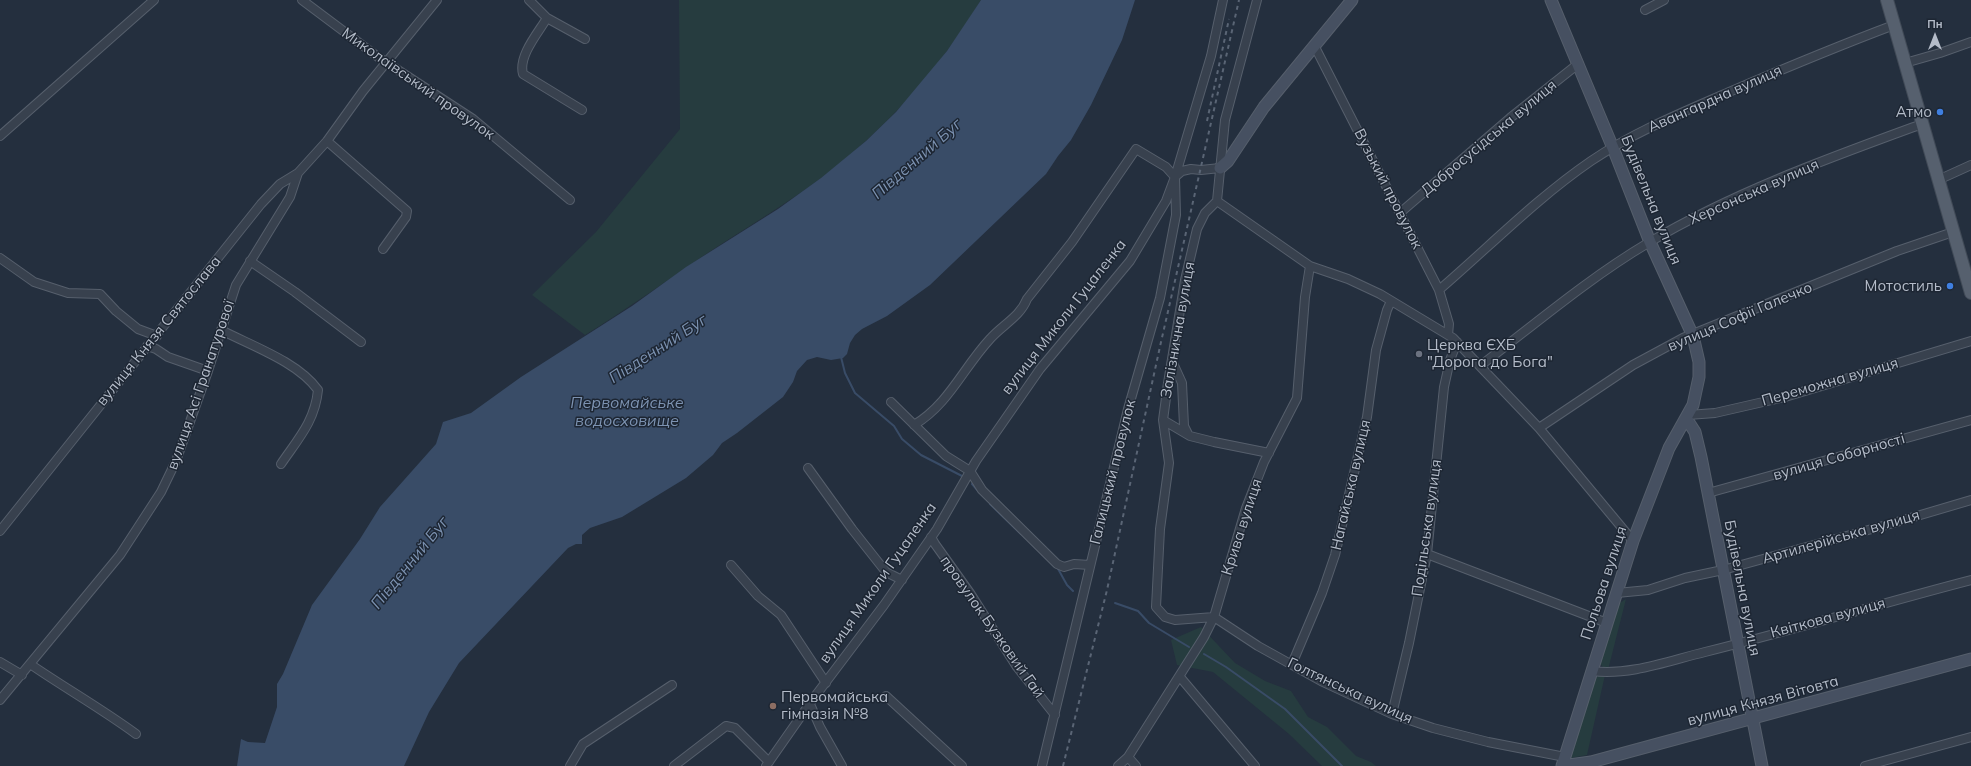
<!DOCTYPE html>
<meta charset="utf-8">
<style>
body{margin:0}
#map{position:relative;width:1971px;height:766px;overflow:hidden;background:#242f3e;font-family:Mulish,sans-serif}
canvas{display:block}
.north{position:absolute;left:1915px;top:16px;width:40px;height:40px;-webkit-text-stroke:3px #1d2633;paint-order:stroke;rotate:0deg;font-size:11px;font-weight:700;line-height:16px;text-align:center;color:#b4bcc9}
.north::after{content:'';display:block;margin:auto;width:14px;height:18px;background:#b4bcc9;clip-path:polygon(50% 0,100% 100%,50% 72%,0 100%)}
</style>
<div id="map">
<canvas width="1971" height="766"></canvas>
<div class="north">Пн</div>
</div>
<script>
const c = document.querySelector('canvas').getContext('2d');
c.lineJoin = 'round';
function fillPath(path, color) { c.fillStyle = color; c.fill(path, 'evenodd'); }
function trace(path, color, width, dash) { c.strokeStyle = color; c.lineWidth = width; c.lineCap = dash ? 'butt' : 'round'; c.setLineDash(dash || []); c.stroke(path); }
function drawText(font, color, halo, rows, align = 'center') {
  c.font = font + ' Mulish,sans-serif'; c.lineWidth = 3; c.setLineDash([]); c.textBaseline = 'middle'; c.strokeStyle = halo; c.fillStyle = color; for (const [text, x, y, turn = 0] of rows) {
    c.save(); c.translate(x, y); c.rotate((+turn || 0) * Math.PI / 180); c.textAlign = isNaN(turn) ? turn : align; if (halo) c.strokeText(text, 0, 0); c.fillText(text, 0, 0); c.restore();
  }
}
const green = new Path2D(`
 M679 0H981C940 69 884 131 820 179 783 206 744 229 706 254 666 281 627 309 585 335L532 295 596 232 680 129Z
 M1626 599 1608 670H1605L1599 662 1618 604Z
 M1201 627 1235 663 1265 681 1291 691 1308 717 1327 727 1356 756 1371 762 1376 766H1322L1289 734 1213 672 1177 665 1171 640Z
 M1600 675H1605L1587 755 1571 758 1569 752 1595 678Z`);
const water = new Path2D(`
 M981 0H1135L1122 40 1091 105 1071 140 1058 156 1046 174 930 285 887 316 862 329 855 335 850 343 847 354 843 358 831 360 817 357 807 360 797 371 793 382 783 397 737 433 722 443 713 455 686 478 622 517 590 528 582 535V544H576L568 548 459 663 429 712 404 766H237L241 739 248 742 265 743 277 707V684L283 674 312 605 360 539 380 507 436 444 443 422 471 413 521 377 632 306 686 267 778 209 821 178 866 141 896 112 947 51Z`);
const stream = new Path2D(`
 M841 357 845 373 855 393 894 426 902 439 921 455 962 476
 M972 484 979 492
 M990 504 1021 534
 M1057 567 1067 585 1073 591
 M1115 603 1138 611 1149 623 1189 647
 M1204 654 1226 667 1285 709 1342 766`);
const street = new Path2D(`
 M302 0 378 57 473 119 570 200
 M529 0 547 18 585 39
 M1257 0 1225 120 1217 201 1205 213 1197 229 1185 280 1168 383 1163 420 1169 463 1160 529 1156 607 1165 617 1175 620 1214 617 1258 646 1321 681 1392 714 1433 728 1488 742 1565 757
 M1645 10 1664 0
 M547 18C538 33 518 56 523 74L582 110
 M1315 47 1439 290 1449 324 1448 335
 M1905 63 1940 53 1971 42
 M0 136 154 0
 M327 141 407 211 406 217 383 249
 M1938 180 1971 165
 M1217 201 1310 266 1348 279 1380 294 1453 338 1539 428 1633 541
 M1401 212 1510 118 1578 64
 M0 258 34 282 68 293 100 294 116 311 138 329 157 336
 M250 261 295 292 361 342
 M1439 290C1489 247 1537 198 1591 161 1634 132 1681 113 1729 92 1783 69 1838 46 1894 25
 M221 330C252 346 298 362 318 390 315 421 298 439 281 464
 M147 346 156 349 168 357 208 371
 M1172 361 1182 383 1184 426 1188 434
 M1480 366C1535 324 1589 278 1648 243 1734 192 1829 158 1922 124
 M891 402 946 456 970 471 982 490 1057 564 1064 567 1074 564 1090 565
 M1688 415 1715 413 1785 397 1971 341
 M1163 420 1190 436 1214 442 1269 453
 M914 425C949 404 963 368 990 339 1002 325 1020 317 1027 299L1072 242 1136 149 1166 167 1175 177
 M1539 428 1633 365 1683 338 1897 251 1953 232
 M808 468 852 529 886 572 902 580
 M1708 493 1971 420
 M0 531 261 204 280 184 298 173 327 141 363 91 437 0
 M931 537 935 544 970 593 1017 667 1055 715
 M1427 554 1607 623
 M731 565 758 596 781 615 826 683
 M1617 593 1648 590 1685 578 1723 570 1890 524 1971 500
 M0 662 22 675
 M30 664C65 688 102 709 136 734
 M1292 664 1322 593 1335 555 1367 417 1376 350 1387 310 1391 301
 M1592 671C1629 676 1668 661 1705 652 1794 630 1882 603 1971 580
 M1180 677 1255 766
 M886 696 962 766
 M0 700 120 555 161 492 176 461 208 371 236 285 290 197 298 173
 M810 704 820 727 842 766
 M1392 714 1409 643 1427 554 1444 387 1450 360 1457 342
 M1128 757 1136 766
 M570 766 583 744 672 685
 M674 766 726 726 735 728 769 762
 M766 766 813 699 884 605 937 529 976 461 1040 369 1130 261 1166 201 1175 177 1182 171 1191 169 1201 170 1220 168
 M1042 766 1128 409 1160 298 1176 215 1175 177 1211 56 1223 0
 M1118 766 1128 757 1204 637 1214 617 1246 508 1264 462 1297 398 1305 297 1310 266
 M1865 766 1971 737`);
const secondary = new Path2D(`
 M1551 0 1613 148 1650 242 1693 336 1699 362V377L1693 405 1669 448 1633 541 1562 766
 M1220 168 1228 161 1264 107 1352 0
 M1686 418 1695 432 1701 457 1762 766
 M1562 766 1591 762 1971 659`);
const primary = new Path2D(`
 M1887 0 1971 293`);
const rail = new Path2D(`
 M1207 121 1229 19
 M1063 766 1107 590 1161 342 1239 0`);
const markers = [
 [1940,112,4,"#3f7fe0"],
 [1950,286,4,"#3f7fe0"],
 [1419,354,4,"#6b7280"],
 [773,706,4,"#8d6e63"]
];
const streetNames = [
 ["Миколаївський провулок",418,84,35],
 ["Авангардна вулиця",1715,99,-24],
 ["Добросусідська вулиця",1489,138,-40],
 ["Вузький провулок",1388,189,63],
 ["Херсонська вулиця",1754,192,-24],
 ["Будівельна вулиця",1651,200,68],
 ["вулиця Миколи Гуцаленка",1064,317,-52],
 ["вулиця Софії Галечко",1740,317,-23],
 ["Залізнична вулиця",1178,330,-80],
 ["вулиця Князя Святослава",159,331,-51],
 ["Переможна вулиця",1830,382,-16],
 ["вулиця Асі Гранатурової",201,385,-71],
 ["вулиця Соборності",1839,457,-16],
 ["Галицький провулок",1113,472,-76],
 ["Нагайська вулиця",1351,485,-77],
 ["Крива вулиця",1242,527,-72],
 ["Подільська вулиця",1427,528,-82],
 ["Артилерійська вулиця",1841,537,-16],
 ["вулиця Миколи Гуцаленка",878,583,-55],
 ["Польова вулиця",1604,583,-72],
 ["Будівельна вулиця",1742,588,79],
 ["Квіткова вулиця",1828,618,-15],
 ["провулок Бузковий Гай",992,627,55],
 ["Голтянська вулиця",1350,691,25],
 ["вулиця Князя Вітовта",1763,701,-15]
];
const poiNames = [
 ["Атмо",1932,112],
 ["Мотостиль",1942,286],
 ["Церква ЄХБ",1427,345,"left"],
 ["\"Дорога до Бога\"",1427,362,"left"],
 ["Первомайська",781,697,"left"],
 ["гімназія №8",781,714,"left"]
];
const waterNames = [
 ["Південний Буг",917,159,-41],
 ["Південний Буг",658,349,-33],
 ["Первомайське",627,403],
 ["водосховище",627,421],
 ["Південний Буг",410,563,-51]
];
fillPath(green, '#263c3f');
fillPath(water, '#394c67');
trace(stream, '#394c67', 2);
trace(street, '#565f6c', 10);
trace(secondary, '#565f6c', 13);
trace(primary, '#414a57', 14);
trace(street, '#38414e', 8);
trace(secondary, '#465061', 11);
trace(primary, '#56606e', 12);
trace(rail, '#5a6575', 2, [4, 4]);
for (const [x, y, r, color] of markers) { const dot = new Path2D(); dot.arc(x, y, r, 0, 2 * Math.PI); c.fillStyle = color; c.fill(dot); trace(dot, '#1d2633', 1.5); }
drawText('15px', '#b4bcc9', '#1d2633', streetNames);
drawText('15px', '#b4bcc9', '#1d2633', poiNames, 'right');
drawText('italic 16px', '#7c92b1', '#1d2633', waterNames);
</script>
